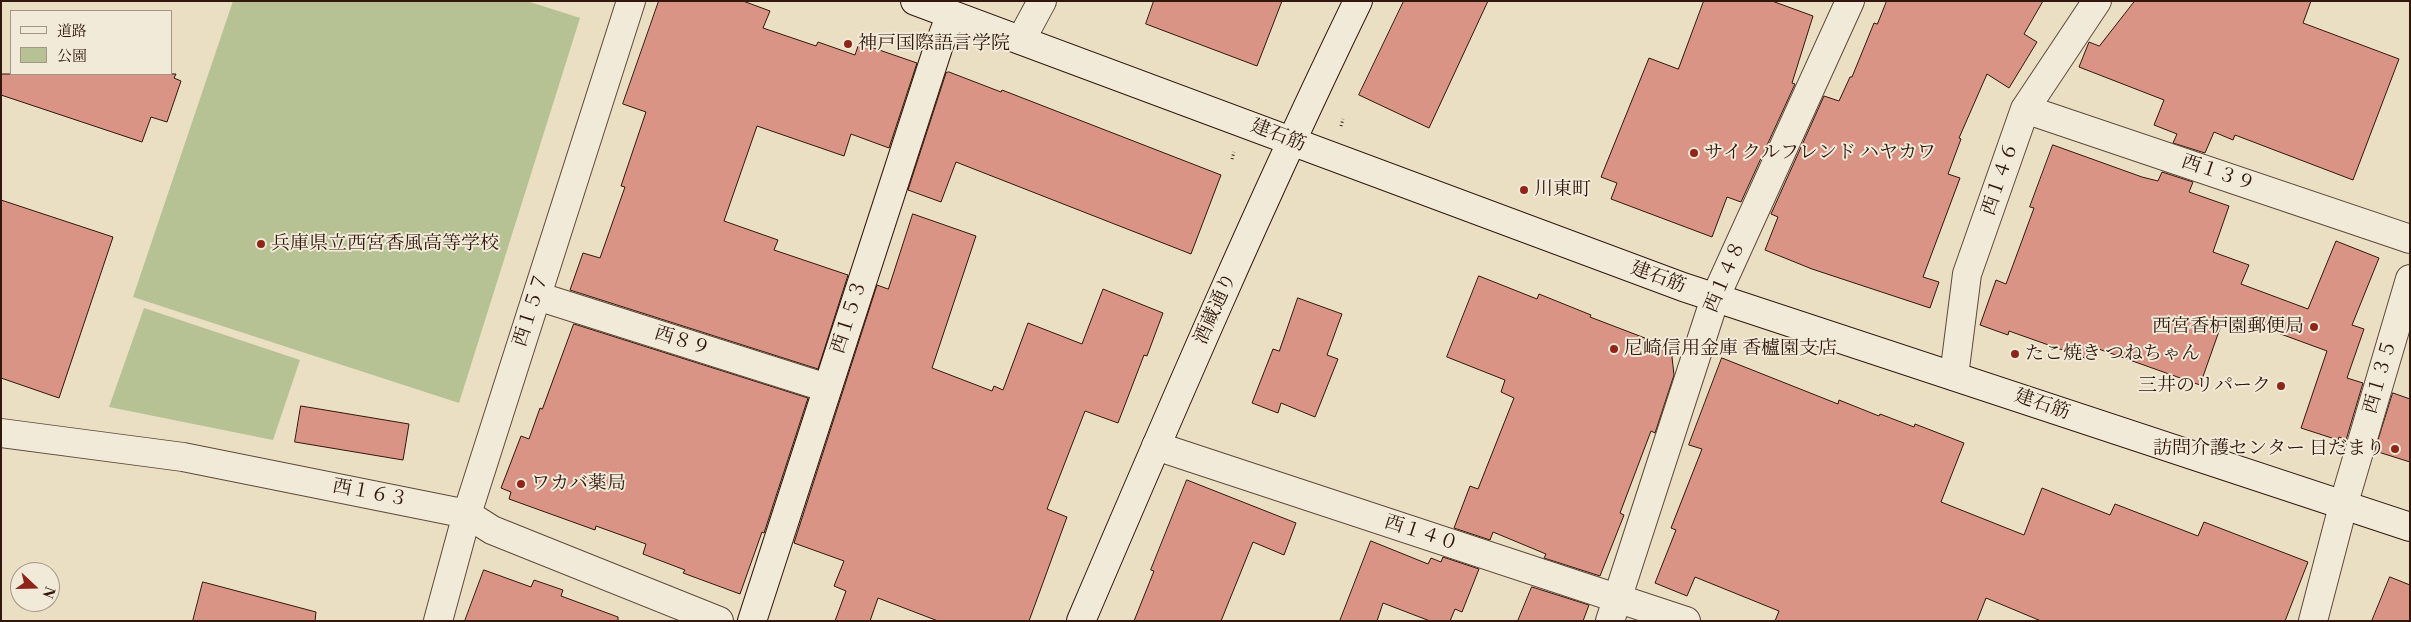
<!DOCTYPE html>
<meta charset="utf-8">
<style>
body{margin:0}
#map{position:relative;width:2411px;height:622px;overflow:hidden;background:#eadfc3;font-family:"Libre Bodoni","Noto Serif JP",serif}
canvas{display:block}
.frame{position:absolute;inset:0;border:2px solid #31170d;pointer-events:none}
.legend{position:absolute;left:10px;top:10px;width:162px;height:65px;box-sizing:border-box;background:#f1ead8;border:1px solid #a49687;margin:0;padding:6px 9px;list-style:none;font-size:15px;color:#31170d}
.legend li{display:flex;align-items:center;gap:10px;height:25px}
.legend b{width:25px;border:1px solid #a49687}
.north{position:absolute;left:10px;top:562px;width:50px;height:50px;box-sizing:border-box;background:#f1ead8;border:1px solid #a49687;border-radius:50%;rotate:111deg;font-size:14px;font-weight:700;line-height:20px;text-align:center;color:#31170d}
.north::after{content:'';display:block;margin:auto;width:18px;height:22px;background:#8f2418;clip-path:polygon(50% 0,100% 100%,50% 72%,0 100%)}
</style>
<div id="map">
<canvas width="2411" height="622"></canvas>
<div class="frame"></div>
<ul class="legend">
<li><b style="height:6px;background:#f1ead8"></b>道路</li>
<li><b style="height:14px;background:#b6c294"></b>公園</li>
</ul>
<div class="north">N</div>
</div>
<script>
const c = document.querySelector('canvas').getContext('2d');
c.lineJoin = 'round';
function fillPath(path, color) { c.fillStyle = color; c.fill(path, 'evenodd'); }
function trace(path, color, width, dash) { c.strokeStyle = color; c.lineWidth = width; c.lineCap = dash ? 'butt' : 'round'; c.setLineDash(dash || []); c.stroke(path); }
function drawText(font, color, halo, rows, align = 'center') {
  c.font = font + ' "Libre Bodoni","Noto Serif JP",serif'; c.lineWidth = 4; c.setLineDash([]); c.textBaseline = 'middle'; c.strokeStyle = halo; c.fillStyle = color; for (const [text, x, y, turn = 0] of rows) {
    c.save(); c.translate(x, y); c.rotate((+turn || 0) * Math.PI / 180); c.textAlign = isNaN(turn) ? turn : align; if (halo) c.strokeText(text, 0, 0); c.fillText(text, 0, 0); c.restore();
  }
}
const green = new Path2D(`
 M233 1H527L580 18 459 403 133 297Z
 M144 308 300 360 273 440 109 407Z`);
const building = new Path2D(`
 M659 1H743L770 11 763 28 816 46 818 42 855 55 859 43 917 63 889 148 851 134 844 156 757 126 724 221 778 240 774 250 848 275 818 369 570 290 583 253 600 258 625 187 621 186 646 112 623 104Z
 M1154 1H1282L1257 66 1146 24Z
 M1404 1H1488L1429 128 1359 95Z
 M1704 1H1772L1813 16 1792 83 1795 84 1741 202 1727 197 1712 237 1611 199 1617 183 1601 177 1649 58 1678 69Z
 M1887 1H2043L2024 34 2037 42 2009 88 1987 74 1959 138 1961 139 1948 174 1960 178 1923 277 1939 282 1930 308 1812 269 1765 250 1778 217 1771 214 1824 96 1839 101 1850 77H1852L1874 23 1877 24Z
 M2135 1H2311L2303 23 2399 59 2353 180 2235 135 2233 140 2214 132 2205 153 2173 143 2177 134 2154 125 2164 100 2079 67 2089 42 2099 46Z
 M949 72 1001 92 1002 90 1221 175 1191 254 956 162 941 202 908 190 946 73Z
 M1 74H176L174 78 181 81 167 122 151 117 142 142 1 95Z
 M2053 145 2142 177 2158 181 2162 172 2193 182 2189 192 2229 206 2213 252 2249 265 2241 284 2308 309 2336 241 2379 258 2352 325 2364 329 2347 378 2363 383 2346 440 2339 437 2338 440 2301 428 2327 351 2229 315 2228 318 2224 317 2200 385 2093 347 2088 359 2009 331 2008 335 1980 325 1996 280 2006 284 2034 208 2030 207Z
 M1 200 113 237 59 398 1 378Z
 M913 214 976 236 932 368 992 391 994 386 1003 390 1028 323 1082 344 1103 289 1163 313 1147 356 1144 355 1118 423 1085 411 1047 509 1067 517 1029 621H938L878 598 870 621H835L846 591 834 586 844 561 794 543 877 285 888 289Z
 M1479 276 1537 299 1539 294 1591 315 1590 317 1671 348 1674 375 1655 433 1651 431 1620 513 1624 515 1600 576 1544 558 1546 554 1493 532 1490 540 1454 528 1470 486 1478 489 1514 398 1501 392 1505 380 1447 357Z
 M1298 298 1342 314 1327 355 1338 359 1315 417 1281 403 1278 413 1252 403 1273 349 1279 351Z
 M574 324 808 398 764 533 762 532 740 594 683 573 685 570 643 554 646 544 596 526 595 530 509 499 511 492 501 488 521 436 529 439 540 408 542 409Z
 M1722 358 1838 404 1839 400 1879 416 1880 414 1914 427 1915 424 1964 443 1941 502 2024 535 2042 488 2110 515 2115 504 2198 536 2204 522 2308 562 2285 621H2041L1986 598 1977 621H1775L1779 611 1695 577 1687 596 1655 583 1676 530 1671 528 1702 449 1689 445Z
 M2393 393 2410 399V462L2375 451Z
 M301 406 409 424 403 460 295 442Z
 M1187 480 1296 523 1284 555 1253 542 1221 621H1134L1154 571 1151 570Z
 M1371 541 1428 564 1431 558 1441 562 1443 557 1479 569 1462 612 1455 609 1450 621H1430L1383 603 1377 621H1340Z
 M484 570 531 587 534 580 563 590 561 596 618 617V621H465Z
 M2390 577 2410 585V621H2372Z
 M203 582 316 612 315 621H193Z
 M1532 587 1589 605 1583 621H1518Z`);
const path = new Path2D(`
 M1341 126 1343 119
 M1232 159 1234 152`);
const street = new Path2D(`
 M1021 40 1042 1
 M2025 109 2410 239
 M537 296 827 388
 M1954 376 1967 274 2025 109 2097 1
 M1 433 183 457 467 514 492 530 719 621
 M1156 446 1686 621
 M438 621 467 514 631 1
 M1610 621 1715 298 1850 1
 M2313 621 2343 506 2410 279`);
const secondary = new Path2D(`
 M915 1 1683 287 2410 527
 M752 621 938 48 951 14
 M1081 621C1170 413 1259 205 1358 1`);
const markers = [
 [848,44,5,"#8f2418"],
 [1694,153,5,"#8f2418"],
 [1524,190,5,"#8f2418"],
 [261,244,5,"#8f2418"],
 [2314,327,5,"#8f2418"],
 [1614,349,5,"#8f2418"],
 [2015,354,5,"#8f2418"],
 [2281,386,5,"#8f2418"],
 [2395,449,5,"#8f2418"],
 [521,484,5,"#8f2418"]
];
const poiNames = [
 ["神戸国際語言学院",858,44],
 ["サイクルフレンド ハヤカワ",1704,153],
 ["川東町",1534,190],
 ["兵庫県立西宮香風高等学校",271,244],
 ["西宮香枦園郵便局",2304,327,"right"],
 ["尼崎信用金庫 香櫨園支店",1624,349],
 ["たこ焼き つねちゃん",2025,354],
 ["三井のリパーク",2271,386,"right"],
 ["訪問介護センター 日だまり",2385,449,"right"],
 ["ワカバ薬局",531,484]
];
const streetNames = [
 ["建石筋",1278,136,21],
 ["西１３９",2218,174,19],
 ["西１４６",2001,179,-71],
 ["西１４８",1726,277,-67],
 ["建石筋",1658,278,20],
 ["酒蔵通り",1216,309,-66],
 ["西１５７",532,310,-72],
 ["西１５３",850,317,-72],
 ["西８９",682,342,18],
 ["西１３５",2381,377,-74],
 ["建石筋",2042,405,19],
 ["西１６３",370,494,11],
 ["西１４０",1421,534,18]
];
fillPath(green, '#b6c294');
fillPath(building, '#da9485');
trace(building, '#31170d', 1);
trace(street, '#5f493a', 30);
trace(secondary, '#31170d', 30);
trace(path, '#31170d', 3, [1, 2.5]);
trace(street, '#f1ead8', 28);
trace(secondary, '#f1ead8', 28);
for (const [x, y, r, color] of markers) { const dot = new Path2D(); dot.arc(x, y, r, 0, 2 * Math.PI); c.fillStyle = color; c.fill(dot); trace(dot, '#f1ead8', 2); }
drawText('19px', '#31170d', '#f1ead8', poiNames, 'left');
drawText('19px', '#31170d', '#f1ead8', streetNames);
</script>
